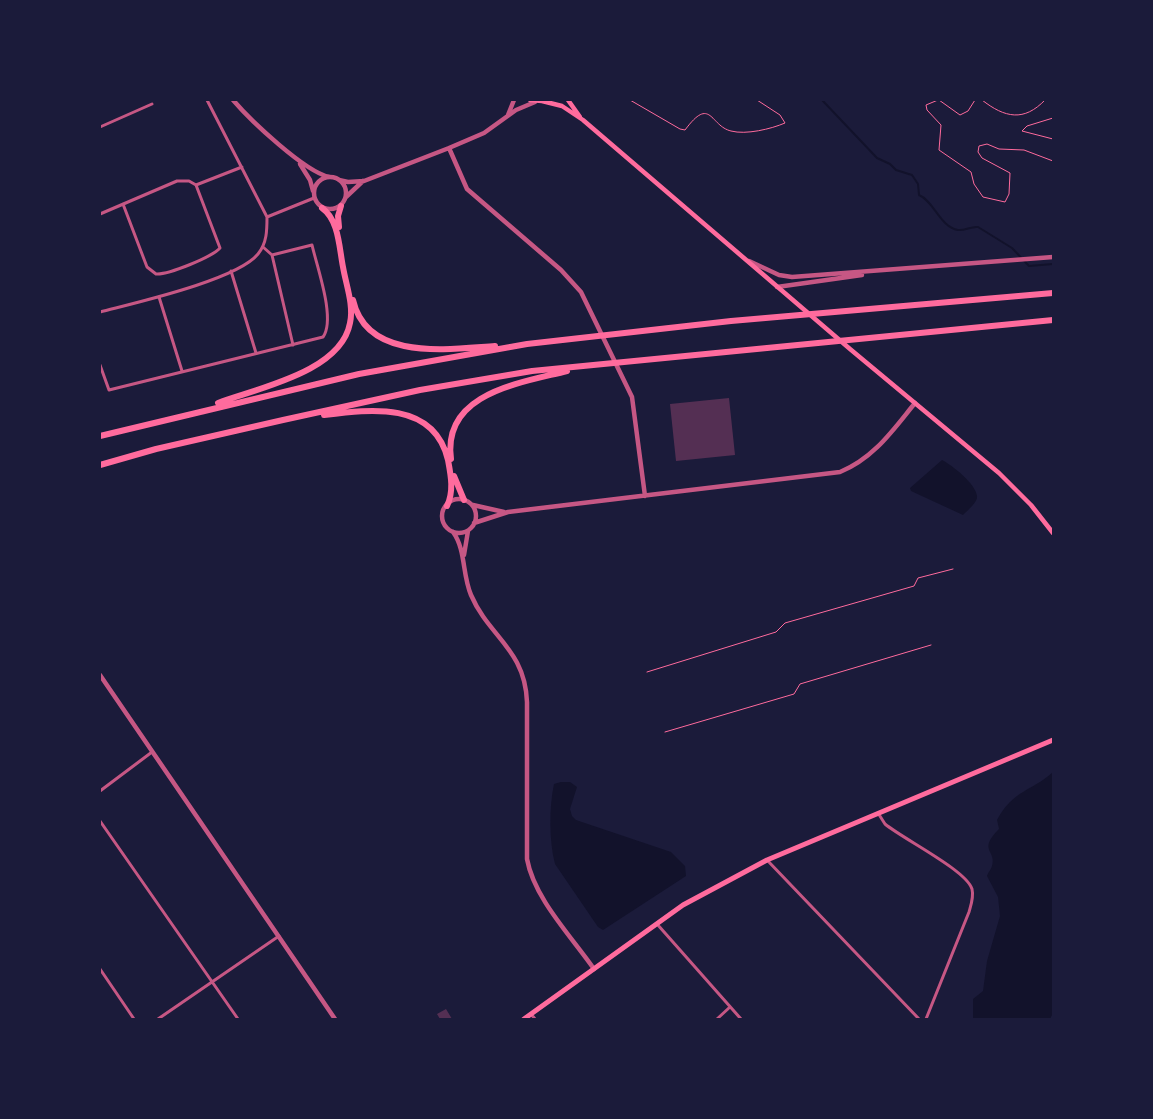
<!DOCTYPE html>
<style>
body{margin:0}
#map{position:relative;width:1153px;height:1119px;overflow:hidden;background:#1b1b3a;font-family:Lato,sans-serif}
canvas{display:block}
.frame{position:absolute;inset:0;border:101px solid #1b1b3a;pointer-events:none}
</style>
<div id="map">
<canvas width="1153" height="1119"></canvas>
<div class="frame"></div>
</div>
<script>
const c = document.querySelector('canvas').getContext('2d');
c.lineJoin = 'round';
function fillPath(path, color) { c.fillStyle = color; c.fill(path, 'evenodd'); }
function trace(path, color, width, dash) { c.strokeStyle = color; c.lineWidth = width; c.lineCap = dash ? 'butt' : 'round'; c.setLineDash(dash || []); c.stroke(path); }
const water = new Path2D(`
 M942 460C952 465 976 484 977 496 978 502 967 511 963 515L911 491 910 488Z
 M1053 772V1013L1050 1019H973V999L983 991 987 961 1000 916 998 897 987 876C988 872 991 870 992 866 997 850 977 851 999 829L997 820C1014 789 1031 792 1053 772Z
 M561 782H570L577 787 570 809 572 816 576 820 671 852 685 866 686 876 603 930 598 927 555 864C549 841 549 807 554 784Z`);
const stream = new Path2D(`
 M822 100 877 158 890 164 896 170 912 175 918 184 919 195C934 201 940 227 958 230 965 231 971 226 978 227L1012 248 1029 266 1053 264`);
const building = new Path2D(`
 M729 398 735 455 676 461 670 404Z
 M446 1009 452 1019H440L437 1014Z`);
const path = new Path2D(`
 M630 100 680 129 685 130C711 95 710 126 731 131 746 135 771 129 785 123L780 115 757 100
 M938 100 926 105 927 110 941 125 939 150 971 172 974 184 983 197 1005 202 1009 194 1010 173 982 158 978 152 979 146 987 144 999 149 1024 150 1053 161
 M939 100 960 115 968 111 975 100
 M982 100C1005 118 1024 122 1045 100
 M1053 118 1027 126 1022 131 1053 139
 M647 672 776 632 785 623 914 586 918 578 953 569
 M665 732 794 694 800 684 931 645`);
const minor = new Path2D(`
 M100 127 152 104
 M123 204 147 267 156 274C168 275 212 257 220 248L196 185
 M100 214 177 181H189L196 185 242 167
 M267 217 314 198
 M263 247 272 255 293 345
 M231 271 256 353
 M159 297 182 371
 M100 312C134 303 237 280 258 254 267 243 267 230 267 217L207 100
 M100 365 109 390 323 337C336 319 317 267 312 245L272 255
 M100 791 152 752
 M878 813 885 824C903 839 966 870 972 889 974 897 971 905 969 912L926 1019
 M100 821 238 1019
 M767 860 919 1019
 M657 924 741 1019
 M100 969 134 1019
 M531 1014 535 1019
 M158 1019 279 936
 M717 1019 730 1007`);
const tertiary = new Path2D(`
 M233 100C251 121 304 171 329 177
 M508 115 514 100
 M449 148 467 189 561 270 581 292 632 397 645 496
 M300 164 310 180 313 191
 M314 193a16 16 0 1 1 32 0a16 16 0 1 1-32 0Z
 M339 180 348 182 364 181 449 148 484 133 516 110 535 102
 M346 197 363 181
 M749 261 779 275 792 277 1053 257
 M777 287 862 275
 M442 516a17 17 0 1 1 34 0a17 17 0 1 1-34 0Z
 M473 505 504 512
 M474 523 508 512 840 472C874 458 893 430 915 403
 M453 532C466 550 462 574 471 595 489 637 525 649 527 702V859C534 898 571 936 594 969
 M464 555 468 531
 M100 675 335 1019`);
const secondary = new Path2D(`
 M530 100 542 101
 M568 100 580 117
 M542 101 562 106 583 120 850 349 999 473 1031 505 1053 533`);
const primary = new Path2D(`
 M524 1019 683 905 767 860 1053 740`);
const motorway = new Path2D(`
 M339 227 338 216 341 206
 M353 300C367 362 449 349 495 346
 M218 403C258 388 341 372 350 323 354 305 346 285 343 267 339 247 339 220 322 208
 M324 415C371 409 434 401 448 460 451 476 454 491 447 506
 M100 436 359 374 527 344 731 321 1053 293
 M451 459C442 393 520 383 567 371
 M100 465 156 449 283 420 420 390 532 371 1053 320
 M454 476 464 500`);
fillPath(water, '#12122b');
trace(stream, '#12122b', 2);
fillPath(building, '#542f53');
trace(path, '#ff6b9d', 1);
trace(minor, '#c65784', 3);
trace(tertiary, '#c65784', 4.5);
trace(secondary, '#ff6b9d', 4.5);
trace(primary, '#ff6b9d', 5);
trace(motorway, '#ff6b9d', 6);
</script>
